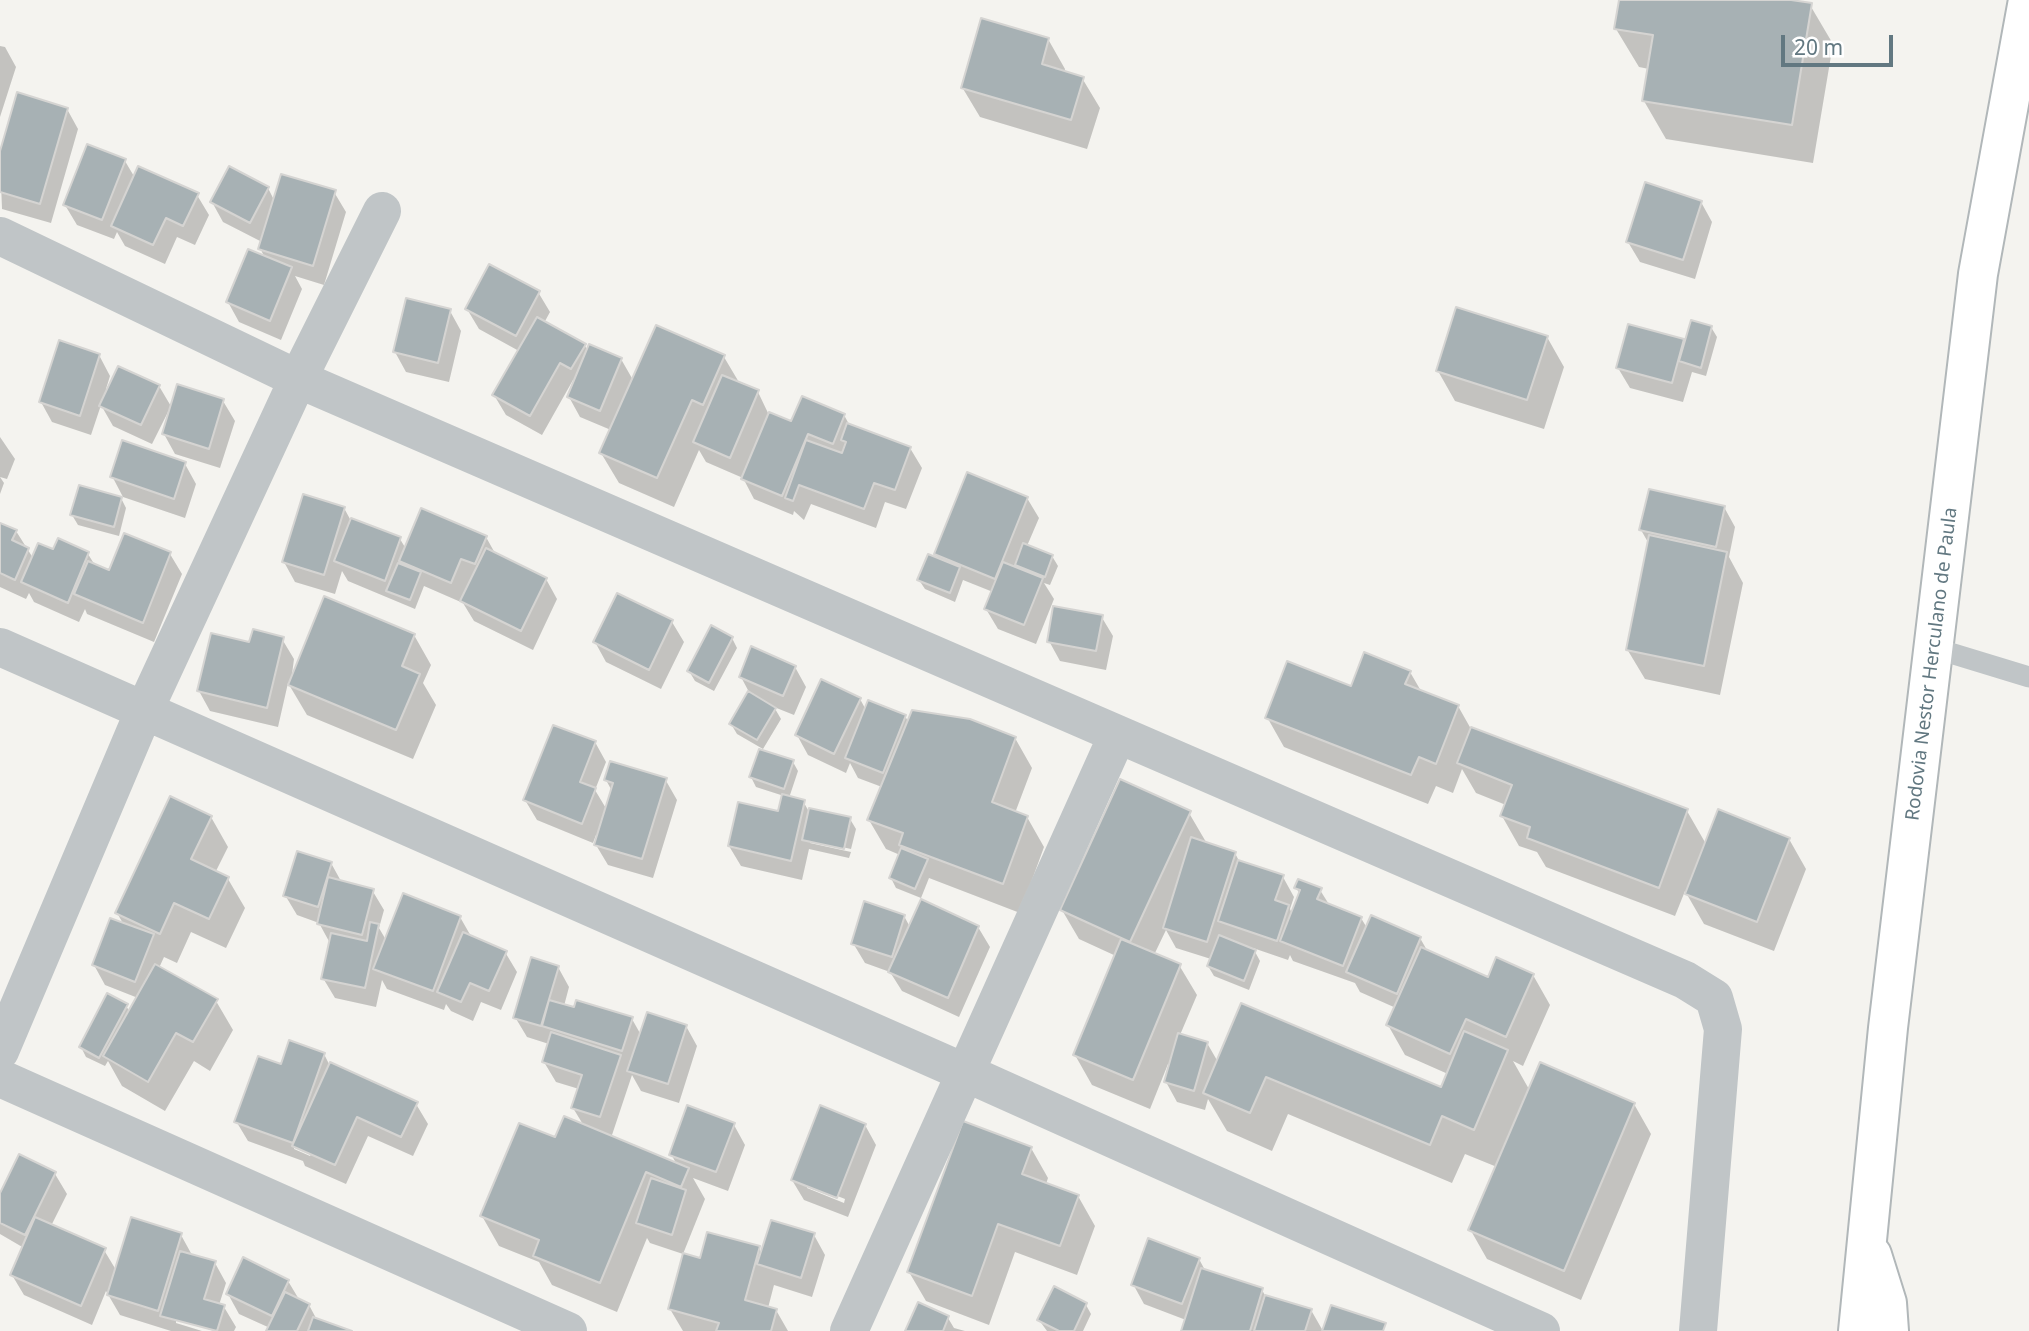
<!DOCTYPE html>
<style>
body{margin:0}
#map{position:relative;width:2029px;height:1331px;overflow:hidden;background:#f4f3ef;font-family:"Noto Sans",sans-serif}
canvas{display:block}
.scale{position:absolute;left:1781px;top:35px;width:112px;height:32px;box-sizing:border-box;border:4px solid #627881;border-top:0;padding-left:9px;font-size:21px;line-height:24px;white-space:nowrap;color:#627881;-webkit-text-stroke:5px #fff;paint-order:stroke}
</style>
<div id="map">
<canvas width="2029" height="1331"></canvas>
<div class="scale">20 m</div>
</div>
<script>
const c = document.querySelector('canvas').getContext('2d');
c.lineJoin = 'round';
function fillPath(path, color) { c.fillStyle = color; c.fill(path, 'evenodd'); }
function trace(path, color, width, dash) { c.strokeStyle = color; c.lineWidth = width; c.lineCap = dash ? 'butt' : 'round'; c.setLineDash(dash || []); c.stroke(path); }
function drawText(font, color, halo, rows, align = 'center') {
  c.font = font + ' "Noto Sans",sans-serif'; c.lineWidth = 7; c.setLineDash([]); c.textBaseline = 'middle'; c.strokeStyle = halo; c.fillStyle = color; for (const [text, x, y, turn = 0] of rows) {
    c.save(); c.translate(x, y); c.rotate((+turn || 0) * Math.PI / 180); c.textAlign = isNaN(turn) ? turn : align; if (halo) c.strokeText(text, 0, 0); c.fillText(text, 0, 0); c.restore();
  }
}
const shadow = new Path2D(`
 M1621 0H1780L1810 5 1833 44 1813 163 1666 139 1644 101 1649 69 1639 67 1616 29Z
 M1048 39 1065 69 1064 73 1082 78 1100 108 1087 149 980 117 962 87Z
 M0 46 5 47 16 67 0 117Z
 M67 109 78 129 51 223 2 209 0 157Z
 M125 161 135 178 197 195 209 215 195 245 177 237 165 264 125 246 117 232 114 239 77 225 65 205Z
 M268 188 274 200 334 192 346 212 324 285 295 276 302 289 281 340 239 322 228 302 265 258 260 248 262 242 223 222 212 202Z
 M1701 202 1712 222 1695 279 1640 262 1628 242Z
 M538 292 550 312 544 323 585 346 588 351 621 359 633 380 724 357 740 384 758 392 768 413 792 423 844 415 850 426 910 448 922 468 906 509 885 502 876 528 811 504 804 520 794 511 793 515 754 499 743 478 706 462 699 450 674 507 619 483 601 453 611 430 580 417 569 397 575 381 573 380 542 435 506 415 494 395 519 351 479 329 467 309Z
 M450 311 461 331 449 382 406 372 395 352Z
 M1711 327 1717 337 1706 376 1692 372 1683 402 1630 388 1618 368 1683 341 1685 345Z
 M1547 337 1564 367 1544 429 1455 401 1438 371Z
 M99 355 110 376 106 389 108 390 159 386 172 408 223 401 235 421 220 468 175 454 164 434 169 410 152 444 113 426 101 405 91 435 52 422 41 402Z
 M0 437 15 459 7 479 0 477 4 483 0 494Z
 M185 464 196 484 185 518 123 497 112 476Z
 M121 498 126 508 119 536 78 525 72 515Z
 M1027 498 1039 518 1027 546 1052 556 1058 566 1050 585 1044 583 1054 599 1036 644 998 629 986 609 993 592 963 580 955 602 925 589 919 580 940 561 936 554Z
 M1724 507 1735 527 1729 557 1743 583 1720 695 1645 679 1627 649 1649 544 1641 530Z
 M344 508 350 519 400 539 406 549 486 537 496 555 546 579 557 599 533 650 474 621 463 603 424 586 415 609 348 581 342 571 335 594 295 582 284 562Z
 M0 525 16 531 33 558 54 552 88 554 96 567 110 572 170 554 182 574 154 642 87 614 85 609 79 622 34 602 29 593 26 599 0 587Z
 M1101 616 1113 636 1106 670 1060 661 1049 641Z
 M672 622 684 642 661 689 606 662 595 642Z
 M414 635 431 665 423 683 436 705 413 759 307 715 288 683 278 727 210 711 199 691 251 644 282 639 294 659 291 682Z
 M732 638 737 648 714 691 695 681 689 671Z
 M795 667 806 687 794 715 774 707 781 719 763 749 737 734 731 724 749 692 741 677Z
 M1410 672 1421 691 1458 706 1471 729 1687 811 1706 844 1789 839 1806 869 1774 951 1704 924 1685 891 1675 916 1546 867 1537 852 1519 846 1502 816 1506 805 1476 793 1462 769 1453 793 1436 786 1428 804 1284 747 1267 717Z
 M860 699 866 710 905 716 909 723 1015 738 1032 768 1015 813 1027 817 1044 847 1020 913 929 878 921 898 896 888 891 878 900 855 886 849 869 820 882 787 858 778 850 763 846 773 808 755 797 735Z
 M595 742 606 762 595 790 607 810 612 791 606 780 665 779 677 800 653 878 608 865 596 845 599 836 596 835 593 843 537 820 525 800Z
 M793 762 798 771 789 798 803 801 808 810 850 819 856 829 851 849 810 840V843L851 852 849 858 809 849 802 880 741 866 729 846 780 813 784 796 756 787 751 777Z
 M1189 813 1206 842 1235 853 1240 863 1283 877 1294 897 1290 909 1292 914 1300 894 1296 888 1320 890 1330 906 1361 918 1367 928 1420 938 1428 952 1489 979 1533 975 1550 1005 1523 1066 1513 1061 1530 1091 1634 1104 1651 1134 1581 1300 1487 1259 1470 1229 1497 1167 1465 1154 1452 1183 1288 1114 1272 1151 1227 1131 1208 1099 1205 1110 1177 1102 1166 1082 1170 1065 1168 1064 1150 1109 1092 1085 1075 1055 1116 956 1079 939 1062 910ZM1166 930 1176 948 1211 959 1208 966 1214 976 1249 990 1260 961 1253 948 1288 960 1290 955 1293 961 1355 983 1360 992 1396 1008 1388 1025 1405 1055 1448 1074 1442 1089 1218 1062 1207 1043 1180 1035 1197 995 1179 965 1154 955Z
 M211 817 228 847 215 873 228 879 245 908 226 948 191 932 177 963 164 957 159 968 216 1001 233 1030 210 1071 194 1061 165 1111 122 1086 108 1061 105 1066 86 1057 81 1047 126 1006 130 1012 138 998 105 985 94 965 124 925 117 913Z
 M331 863 342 883 372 890 384 910 379 928 386 940 460 917 472 938 505 952 517 972 501 1010 481 1002 473 1021 451 1011 446 1004 444 1010 387 989 382 980 376 1007 335 998 323 978 331 945 319 923 297 915 285 895Z
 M904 916 910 927H978L990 947 959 1017 902 991 890 972 865 963 853 943Z
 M558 967 569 987 564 1006 632 1019 641 1035 686 1026 697 1046 679 1103 641 1091 632 1075 611 1138 677 1165 671 1154 734 1125 745 1145 728 1191 693 1178 705 1199 683 1254 650 1243 647 1238 617 1312 552 1285 539 1262 499 1246 482 1216 556 1140 584 1126 573 1108 579 1089 556 1082 544 1062 549 1044 527 1037 515 1017Z
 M324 1054 329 1064 416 1104 428 1124 413 1156 368 1136 346 1184 305 1166 303 1161 248 1141 236 1121 282 1066ZM294 1145 312 1153 310 1156 294 1149Z
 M865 1125 876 1145 848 1217 804 1200 792 1180ZM807 1184 845 1199 844 1203 807 1188Z
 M1031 1148 1048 1178 1046 1184 1078 1196 1095 1226 1077 1275 1015 1252 989 1325 926 1301 909 1272Z
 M55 1174 67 1194 51 1226 104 1250 116 1270 181 1235 192 1255 215 1263 226 1283 219 1305 224 1307 236 1327 234 1331H214L176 1319V1323L202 1331H171L120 1315 106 1291 92 1325 24 1295 12 1275 24 1248 0 1234V1197Z
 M814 1235 825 1255 812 1297 774 1285 768 1308 776 1310 788 1331H683L670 1309 701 1260 759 1248 762 1255Z
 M1199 1259 1206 1272 1262 1290 1266 1297 1311 1310 1323 1331H1183L1186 1320 1144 1304 1133 1284Z
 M288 1281 300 1301 309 1305 317 1320 347 1331H268L270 1328 239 1314 228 1294Z
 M1086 1305 1091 1314 1083 1331H1047L1039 1320Z
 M948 1318 954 1328 965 1331H907Z`);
const building = new Path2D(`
 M1619 0H1791L1812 3 1792 125 1642 101 1653 35 1614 29Z
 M981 18 1049 38 1042 64 1084 77 1071 120 961 88Z
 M17 92 68 108 40 204 0 192V151Z
 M87 144 126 159 102 220 63 205Z
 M138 166 199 193 183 226 166 218 153 245 111 226Z
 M229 166 269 187 250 223 210 202Z
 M281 174 336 190 313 266 258 249Z
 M1645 182 1702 201 1683 260 1626 242Z
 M248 249 292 267 270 321 226 302Z
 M489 264 540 291 516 336 465 309Z
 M406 298 451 309 438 363 393 352Z
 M1456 307 1548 336 1527 400 1436 371Z
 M537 317 586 344 571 369 560 363 530 416 492 395Z
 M1691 320 1712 326 1701 368 1679 361Z
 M1628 324 1684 339 1672 383 1616 368Z
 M656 325 725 355 703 405 692 400 657 478 599 453Z
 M59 340 100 354 80 416 39 402Z
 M589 344 622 358 600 411 567 397Z
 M118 366 160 385 141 425 99 406Z
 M722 375 759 390 730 458 693 442Z
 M177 384 224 399 209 449 162 434Z
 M802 396 845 414 833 444 808 434 782 496 741 479 769 412 791 421Z
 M847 423 911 447 895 490 874 483 864 509 799 485 793 501 785 498 806 440 842 453 846 442 841 440Z
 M122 440 186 462 174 499 110 477Z
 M967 472 1028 497 995 579 934 554Z
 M79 485 122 497 114 527 70 515Z
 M1649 489 1725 506 1716 547 1639 530Z
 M303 494 345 507 324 575 282 562Z
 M421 508 487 536 475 564 461 559 451 583 399 561Z
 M351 518 401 537 385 581 334 561Z
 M0 523 17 530 12 540 29 548 15 580 0 573Z
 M124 533 171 552 143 623 74 594 88 561 109 570Z
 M1649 535 1727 552 1704 666 1626 650Z
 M58 538 89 552 68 603 21 582 38 543 53 549Z
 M1023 543 1053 555 1045 577 1015 565Z
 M486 548 547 578 521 631 460 601Z
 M928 554 960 567 950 593 917 580Z
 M1003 562 1043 578 1024 625 984 609Z
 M398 563 421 572 410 600 386 591Z
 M617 593 673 620 649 670 593 642Z
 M324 596 415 634 402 666 420 674 396 730 288 685Z
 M1053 606 1103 615 1096 651 1047 642Z
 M711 625 733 637 709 683 687 671Z
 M253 629 284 637 267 708 197 691 211 633 249 642Z
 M751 646 796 666 783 696 739 677Z
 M1364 652 1411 671 1405 684 1459 705 1436 764 1419 757 1411 775 1265 718 1287 661 1351 686Z
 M821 679 861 698 834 754 795 735Z
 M748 691 776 708 757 740 729 724Z
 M868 700 906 715 883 773 845 758Z
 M912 710 970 719 1016 737 992 802 1028 816 1003 884 899 845 903 833 867 820Z
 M553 725 596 741 580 782 596 788 582 824 523 800Z
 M1471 727 1688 809 1659 888 1527 838 1530 827 1500 816 1512 785 1457 763Z
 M759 749 794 760 784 789 749 777Z
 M610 761 667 778 642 859 594 845 613 783 604 780Z
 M1120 779 1191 811 1130 942 1060 910Z
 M782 794 805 800 791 861 728 846 738 802 778 811Z
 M170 796 212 816 191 859 229 877 209 919 174 903 160 934 115 913Z
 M809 808 851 817 844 849 802 840Z
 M1718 809 1790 838 1757 922 1685 894Z
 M1191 837 1236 852 1207 942 1163 928Z
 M901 848 928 859 915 889 889 878Z
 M297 851 332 862 318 907 283 896Z
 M1238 860 1284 875 1275 900 1289 905 1277 941 1218 921Z
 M328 877 374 889 362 935 317 924Z
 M1298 879 1322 888 1317 899 1362 917 1343 966 1280 941 1300 890 1294 888Z
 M403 893 461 916 433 991 373 969Z
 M921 899 979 926 948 998 888 972Z
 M864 901 905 915 892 957 851 944Z
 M1371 915 1421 937 1397 994 1346 972Z
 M110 918 154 934 135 982 92 965Z
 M370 922 379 924 365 988 321 979 331 933 367 941Z
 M463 932 507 951 489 991 470 983 461 1002 437 992Z
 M1219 935 1256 950 1244 981 1207 966Z
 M1121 939 1181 964 1133 1080 1073 1055Z
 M1421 947 1488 977 1496 957 1534 974 1506 1037 1466 1019 1450 1054 1386 1025Z
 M531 957 559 966 541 1026 513 1018Z
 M155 964 218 999 193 1042 176 1033 148 1082 103 1056Z
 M107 993 128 1004 99 1058 79 1047Z
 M549 1000 574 1007 576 1000 633 1017 622 1051 542 1026Z
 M1241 1003 1441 1087 1464 1031 1508 1050 1474 1130 1442 1116 1430 1145 1266 1077 1250 1113 1203 1093Z
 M647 1012 687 1025 668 1084 627 1071Z
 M551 1032 621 1055 600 1117 571 1108 582 1075 542 1062Z
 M1178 1033 1208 1042 1194 1091 1164 1082Z
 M289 1040 325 1053 293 1143 234 1122 258 1056 281 1064Z
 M330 1062 418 1102 401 1137 357 1117 335 1165 292 1146Z
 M1540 1062 1635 1103 1564 1271 1468 1230Z
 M687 1105 735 1123 716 1172 669 1155Z
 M820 1105 866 1124 837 1198 791 1180Z
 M564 1116 689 1168 681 1187 646 1172 600 1283 533 1256 539 1240 480 1216 519 1123 555 1137Z
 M963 1121 1032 1147 1022 1174 1079 1195 1060 1246 998 1224 972 1296 907 1272Z
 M19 1154 56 1172 25 1235 0 1223V1193Z
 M651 1178 686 1190 672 1235 636 1223Z
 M35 1217 106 1248 81 1306 10 1275Z
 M131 1217 182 1233 158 1311 107 1295Z
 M771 1220 815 1233 801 1278 757 1264Z
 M707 1232 760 1246 745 1300 777 1309 771 1331H716L719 1323 668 1309 683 1253 700 1258Z
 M1148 1238 1200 1258 1182 1304 1131 1285Z
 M180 1251 216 1261 204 1299 225 1305 217 1331 160 1316Z
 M243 1257 289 1280 272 1316 226 1294Z
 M1201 1268 1263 1288 1250 1331H1181Z
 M1054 1286 1087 1303 1074 1331H1059L1037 1320Z
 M285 1292 310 1304 297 1331H266Z
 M1265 1295 1312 1309 1305 1331H1254Z
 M918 1302 949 1316 943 1331H905Z
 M1331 1305 1386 1323 1383 1331H1322Z
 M313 1317 352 1331H308Z`);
const lane = new Path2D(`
 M1934 648 2029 677`);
const street = new Path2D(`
 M0 236 298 379 1685 980 1714 998 1723 1029 1698 1331
 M0 647 966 1073 1541 1331
 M0 1051 144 711 298 379 382 211
 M0 1078 568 1331
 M849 1331 1117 736`);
const primary = new Path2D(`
 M1872 1255 1887 1303 1889 1331
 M1858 1331 1888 1028 1978 274 2028 0`);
const streetNames = [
 ["Rodovia Nestor Herculano de Paula",1932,664,-83]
];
fillPath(shadow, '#0003');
fillPath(building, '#a7b1b4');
trace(building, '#d5d4d2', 2);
trace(primary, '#b1b7b9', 42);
trace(lane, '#c0c5c7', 21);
trace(street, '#c0c5c7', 38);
trace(primary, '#fff', 38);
drawText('19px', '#627881', '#fff', streetNames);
</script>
